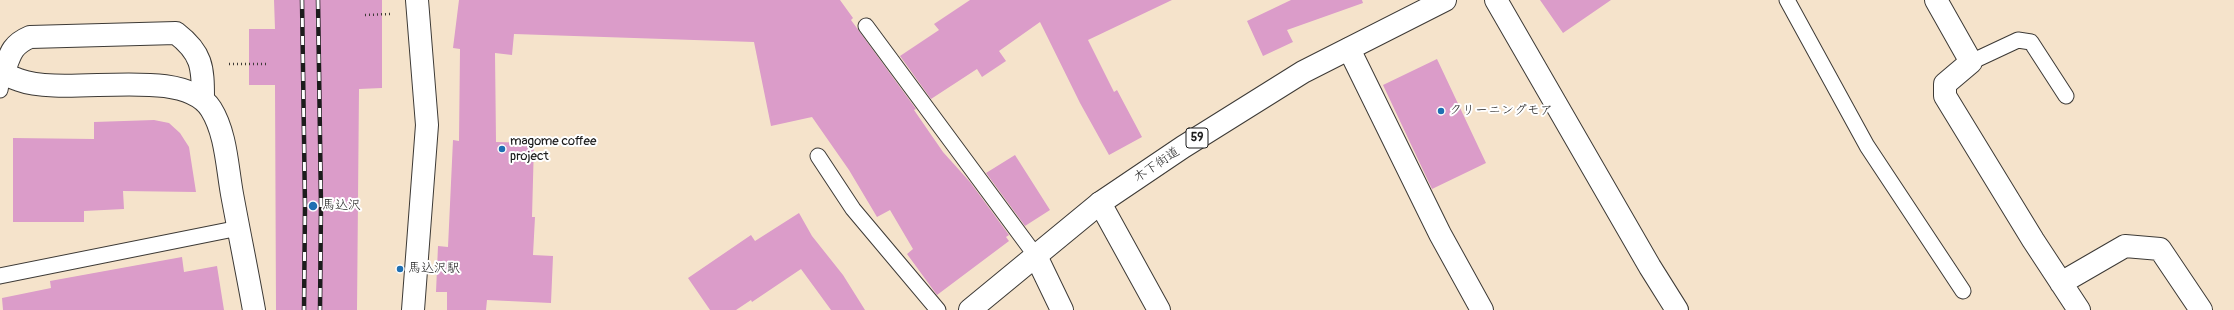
<!DOCTYPE html>
<meta charset="utf-8">
<style>
body{margin:0}
canvas{display:block;background:#f5e3cb}
</style>
<canvas width="2234" height="310"></canvas>
<script>
const c = document.querySelector('canvas').getContext('2d');
c.lineJoin = 'round';
function fillPath(path, color) { c.fillStyle = color; c.fill(path, 'evenodd'); }
function trace(path, color, width, dash) { c.strokeStyle = color; c.lineWidth = width; c.lineCap = dash ? 'butt' : 'round'; c.setLineDash(dash || []); c.stroke(path); }
function drawText(font, color, halo, rows, align = 'center') {
  c.font = font + ' Pangolin,"Klee One",sans-serif'; c.lineWidth = 4; c.setLineDash([]); c.textBaseline = 'middle'; c.strokeStyle = halo; c.fillStyle = color; for (const [text, x, y, turn = 0] of rows) {
    c.save(); c.translate(x, y); c.rotate((+turn || 0) * Math.PI / 180); c.textAlign = isNaN(turn) ? turn : align; if (halo) c.strokeText(text, 0, 0); c.fillText(text, 0, 0); c.restore();
  }
}
const building = new Path2D(`
 M274 0H382V88L359 89 357 310H276L275 85H249V29H275Z
 M459 0H840L853 18 851 20 916 109 914 110 943 152 970 182 1009 235 1006 237 1009 241 937 295 907 254 913 249 890 210 877 217 849 170 812 117 771 126 754 42 514 34 512 55 495 53 496 142 534 143 532 217H535L533 255 553 256 551 303 487 300 486 310H447V292H436L438 246 448 247 453 140 459 141 460 49 453 48Z
 M970 0H1172L1088 40 1114 92 1117 90 1142 137 1109 155 1080 103 1040 22 999 51 1006 61 982 77 977 69 931 99 900 56 939 30 934 24Z
 M1291 0H1362L1363 3 1287 30 1293 42 1263 56 1247 21Z
 M1540 0H1611L1563 33Z
 M1437 59 1486 163 1432 189 1383 85Z
 M154 120 169 123 180 133 189 147 196 192 123 191 124 209 84 211V222H13V138L94 139V122Z
 M1015 155 1050 210 1025 226 986 173Z
 M799 213 812 236 843 275 865 310H831L801 269 752 302 751 300 736 310H710L688 278 751 235 755 241Z
 M182 257 184 272 217 266 224 310H3L2 298 51 288 50 281Z`);
const path = new Path2D(`
 M365 15 390 14
 M229 64H266`);
const service = new Path2D(`
 M1787 0 1867 146 1963 291
 M866 26 1036 256
 M1971 62 2018 40 2031 42 2066 96
 M0 90 3 74
 M818 156 853 209 938 310
 M0 276 239 228`);
const minor = new Path2D(`
 M1936 0 1971 62 1945 84V96L2033 240 2079 310
 M1349 49 1440 234 1482 310
 M3 74C10 55 11 45 30 37L176 33C202 53 203 67 203 98
 M1100 203 1159 310
 M1036 256 1062 310
 M2061 283 2125 246 2160 249 2201 310
 M413 310 427 125 417 0`);
const tertiary = new Path2D(`
 M1496 0 1650 267 1677 310
 M0 71C5 76 12 77 19 80 67 98 182 64 211 109 226 133 227 166 232 194 239 232 247 271 254 310`);
const primary = new Path2D(`
 M970 310 1100 203 1183 147 1303 72 1445 0`);
const rail = new Path2D(`
 M302 0 305 206 304 310
 M318 0 321 205 320 310`);
const markers = [
 [1441,111,4,"#1f6fb2"],
 [502,149,4,"#1f6fb2"],
 [313,206,5,"#1f6fb2"],
 [400,269,4,"#1f6fb2"]
];
const shields = [
 [1197,138,22]
];
const shieldNames = [
 ["59",1197,138]
];
const poiNames = [
 ["クリーニングモア",1449,111],
 ["magome coffee",510,142],
 ["project",510,157],
 ["馬込沢",322,206],
 ["馬込沢駅",408,269]
];
const streetNames = [
 ["木下街道",1157,165,-34]
];
fillPath(building, '#db9cc9');
trace(service, '#3d3a36', 17);
trace(minor, '#3d3a36', 24);
trace(tertiary, '#3d3a36', 24);
trace(primary, '#3d3a36', 24);
trace(path, '#3d3a36', 2.5, [1, 3]);
trace(service, '#fff', 15);
trace(minor, '#fff', 22);
trace(tertiary, '#fff', 22);
trace(primary, '#fff', 22);
trace(rail, '#1c1c1c', 4.5);
trace(rail, '#fff', 3, [9]);
for (const [x, y, r, color] of markers) { const dot = new Path2D(); dot.arc(x, y, r, 0, 2 * Math.PI); c.fillStyle = color; c.fill(dot); trace(dot, '#fff', 1.5); }
for (const [x, y, w] of shields) { const box = new Path2D(); box.roundRect(x - w / 2, y - 10, w, 20, 3); c.fillStyle = '#fff'; c.fill(box); trace(box, '#1c1c1c', 1); }
drawText('bold 12px', '#1c1c1c', null, shieldNames);
drawText('13px', '#1c1c1c', '#fff', poiNames, 'left');
drawText('13px', '#1c1c1c', '#fff', streetNames);
</script>
